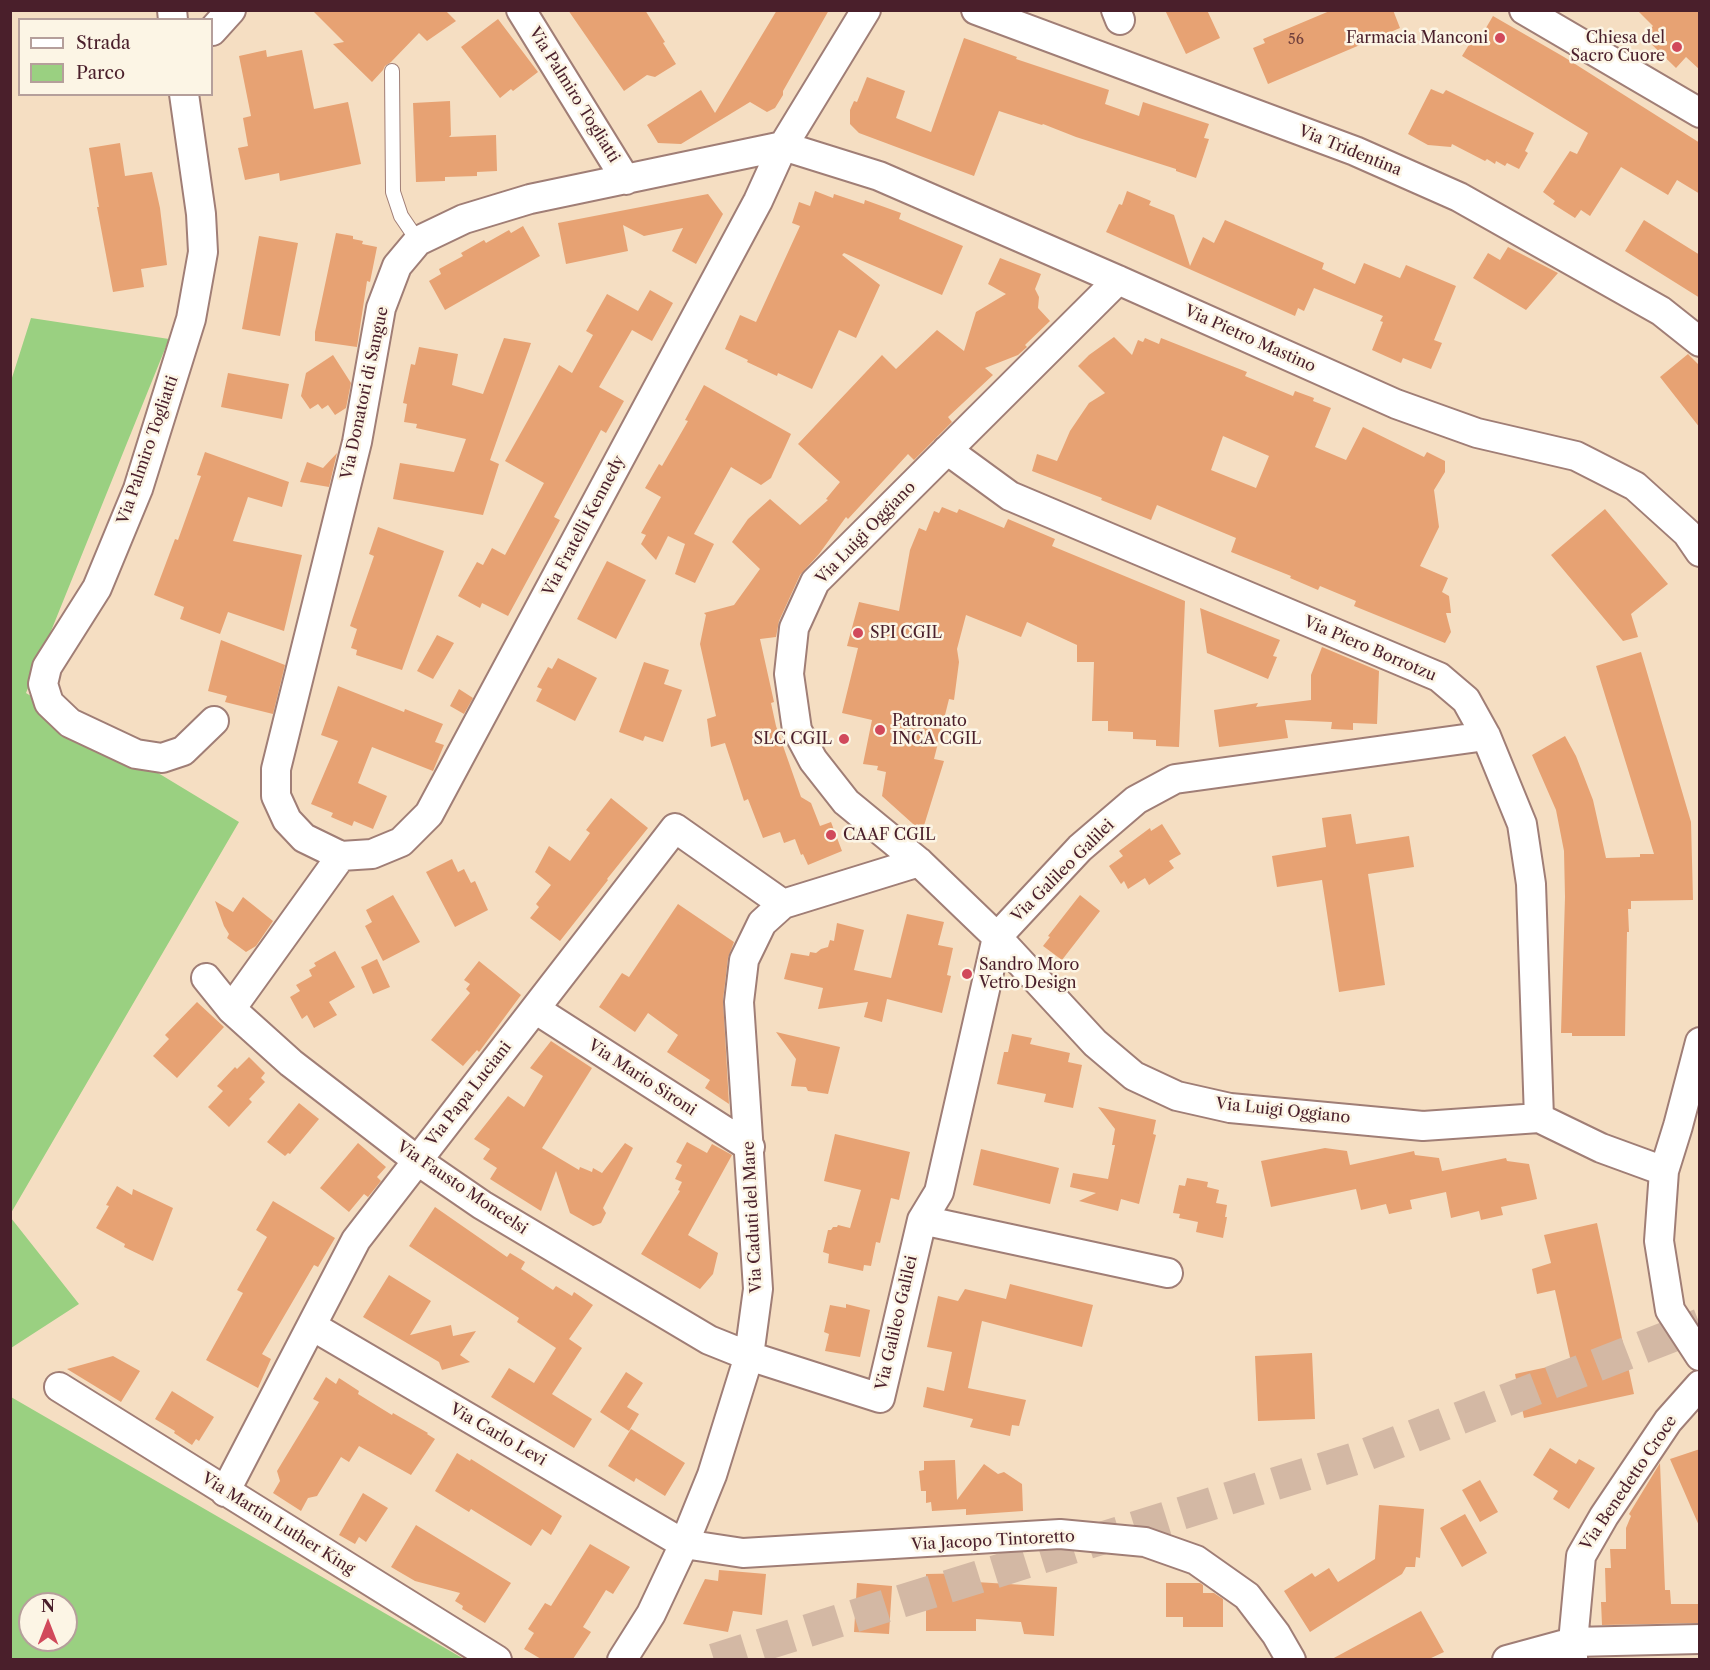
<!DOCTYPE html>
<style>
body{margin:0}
#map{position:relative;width:1710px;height:1670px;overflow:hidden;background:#f5dec2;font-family:"Libre Caslon Text",serif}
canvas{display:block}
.frame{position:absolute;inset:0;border:12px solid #4a1f2b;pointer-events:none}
.legend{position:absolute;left:18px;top:18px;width:195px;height:78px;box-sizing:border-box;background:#fcf5e5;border:2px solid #b59f9b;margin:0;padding:8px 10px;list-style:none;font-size:18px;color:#4a1f2b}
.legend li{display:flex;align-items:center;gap:12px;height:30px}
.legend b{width:30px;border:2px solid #b59f9b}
.north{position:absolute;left:18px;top:1592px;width:60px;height:60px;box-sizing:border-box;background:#fcf5e5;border:2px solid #b59f9b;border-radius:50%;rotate:0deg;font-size:16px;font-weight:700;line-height:24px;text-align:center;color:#4a1f2b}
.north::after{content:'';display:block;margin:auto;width:21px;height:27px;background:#d1495b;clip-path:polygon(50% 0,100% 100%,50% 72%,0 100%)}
</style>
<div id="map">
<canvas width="1710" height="1670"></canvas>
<div class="frame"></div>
<ul class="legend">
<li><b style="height:8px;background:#fff"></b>Strada</li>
<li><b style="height:16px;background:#9ad081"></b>Parco</li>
</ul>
<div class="north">N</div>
</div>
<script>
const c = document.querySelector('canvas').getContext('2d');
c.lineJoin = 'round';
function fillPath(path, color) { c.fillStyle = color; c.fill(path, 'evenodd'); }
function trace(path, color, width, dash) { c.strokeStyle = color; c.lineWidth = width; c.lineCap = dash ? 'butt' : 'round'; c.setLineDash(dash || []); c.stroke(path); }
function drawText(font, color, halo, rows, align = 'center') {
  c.font = font + ' "Libre Caslon Text",serif'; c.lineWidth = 5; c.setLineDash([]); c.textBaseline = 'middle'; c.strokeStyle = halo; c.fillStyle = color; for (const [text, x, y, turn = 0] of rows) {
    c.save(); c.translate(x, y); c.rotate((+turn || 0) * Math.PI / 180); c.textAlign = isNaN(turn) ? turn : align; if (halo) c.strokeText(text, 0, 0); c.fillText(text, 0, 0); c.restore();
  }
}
const green = new Path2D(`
 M31 318 169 339 26 693 239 822 11 1213 10 384Z
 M11 1218 79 1304 11 1348H10Z
 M10 1397H11L464 1659H11ZM30 1604H66V1640H30Z`);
const building = new Path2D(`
 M312 10H445L456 21 427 41 419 33 391 62 385 66 383 70 372 82 333 44 344 42Z
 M568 10H645L665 42 663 43 676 64 655 77 647 75 624 91Z
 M777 10H829L783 91V95L775 108 767 112 750 102 681 144 658 143 647 125 701 90 715 113Z
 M1165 10H1207L1220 38 1186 54Z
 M1332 10H1393L1400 28 1268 84 1253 48 1265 43 1263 39Z
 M1637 10H1700V70L1686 57 1676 68 1643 36 1653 26Z
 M1493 16 1564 57 1700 143V194L1677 180 1668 195 1621 167 1590 216 1581 210 1575 218 1553 204 1555 201 1543 192 1570 151 1577 154 1588 133 1462 56 1475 35 1480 38Z
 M498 19 538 72 513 91 511 89 500 98 461 47Z
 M964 38 1017 57 1016 59 1109 90 1105 104 1139 116 1143 102 1209 124 1204 138 1209 139 1196 178 1176 171V169L1076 137 1043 124 1042 125 999 111 974 176 859 133 850 124V110L854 101 857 102 867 77 905 91 896 118 931 132Z
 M266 50 267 57 302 50 314 109 348 102 361 164 280 181 279 173 245 180 238 148 248 146 243 118 251 116 239 56Z
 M1431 89 1443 94 1446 90 1534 133 1525 151 1528 153 1519 169 1507 163 1505 166 1496 161 1495 164 1487 159 1485 161 1452 144 1451 147 1428 145 1408 134Z
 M450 101 451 135 449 137 496 135 497 171 477 172V176L445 177V181L416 182 413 103Z
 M120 143 125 176 152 172 160 208 167 265 141 269 144 287 113 292 97 207H99L89 148Z
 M815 191 833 198 834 194 864 204 865 200 901 213 899 219 963 246 942 295 844 253 842 255 880 285 856 338 839 330 812 389 778 373 777 376 747 362 748 360 725 349 740 315 756 322 800 226 792 223 799 202 810 206Z
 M1127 191 1151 201 1149 205 1174 215 1190 266 1203 237 1214 243 1225 220 1324 263 1322 269 1355 284 1364 263 1400 278 1406 265 1456 286 1434 340 1442 343 1431 369 1403 358 1401 363 1372 350 1383 322 1380 321 1383 316 1314 288 1304 311 1298 308 1295 316 1106 232 1119 204 1122 205Z
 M708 194 723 214 696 264 672 251 683 228 644 236 623 225 628 251 566 264 558 223Z
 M1644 220 1700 255V298L1625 251Z
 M523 226 540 256 445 310 429 281 441 274 439 269 463 256 461 253 484 240 486 243 509 230 511 233Z
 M336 233 353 236V239L363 241 362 244 377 247 370 282 367 281 357 347 315 341V332Z
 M259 236 298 243 280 336 242 329Z
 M1508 247 1558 273 1526 310 1473 278 1488 253 1500 260Z
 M1000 258 1041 274 1035 289 1039 297 1038 308 1050 321 1025 345 1027 347 1018 355 985 368 993 375 948 417 952 422 914 460 908 454 848 519 846 517 819 554 800 575 779 621 776 637 760 639 774 702 771 703 776 726 801 797 811 803 820 826 831 822 842 851 808 865 803 854 801 855 795 839 784 843 780 832 763 838 748 799 744 801 725 743 711 747 707 719 716 716 700 644 706 615 704 613 734 605 760 569 732 542 748 519 770 499 800 525 828 500 826 499 840 482 798 444 882 355 896 369 937 330 964 351 976 312 1006 294 988 284Z
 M650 290 673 303 652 341 632 330 599 387 624 401 606 433 601 430 554 517 560 520 508 616 482 603 480 608 458 596 477 562 483 565 492 548 505 555 544 483 505 461 559 365 572 373 593 335 586 331 607 294 638 311Z
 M1114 337 1132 355 1138 340 1143 342 1145 338 1159 344 1161 338 1247 372 1245 376 1293 396 1295 391 1314 398 1313 401 1331 408 1315 447 1346 460 1363 427 1424 457 1427 452 1445 461V472L1434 490 1439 527 1420 566 1448 578 1442 592 1449 596 1451 613H1446L1451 632 1445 643 1354 606 1356 601 1320 586 1318 590 1290 578 1291 576 1231 552 1236 538 1157 505 1151 520 1101 500 1102 498 1032 471 1037 454 1057 461 1070 431 1089 403 1105 393 1078 366 1089 355ZM1223 436 1269 456 1256 488 1211 470Z
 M504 338 531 343 490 460 499 464 483 515 393 499 400 463 454 472 466 439 416 428 417 424 404 422 407 404 403 403 411 364 415 365 419 347 458 354 452 385 483 394Z
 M1688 354 1700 366V428L1660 377Z
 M333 355 351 383 346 408 335 415 328 405 322 409 318 404 310 409 301 396 306 373Z
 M228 373 289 384 282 419 221 407Z
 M704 385 791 434 771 478 761 485 731 467 694 534 714 544 695 583 675 574 685 544 668 536 656 560 641 544 646 535 641 533 661 497 645 488 659 464 662 466 688 421 685 420Z
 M205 452 289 482 282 507 248 497 233 541 302 555 284 631 228 612 220 634 180 619 184 607 154 595 175 539 178 540 201 476 197 475Z
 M337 453 329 487 300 482 307 462 323 468Z
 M942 507 957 513 959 509 1004 528 1008 519 1055 539 1052 546 1185 601 1179 747 1156 746V740L1133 739V732L1108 731V721H1092L1094 662H1077V645L1027 622 1021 637 966 615 957 649 959 662 954 700 949 699 934 759 944 761 922 832 882 796 886 772 877 770 878 766 863 764 872 720 842 713 858 648 847 646 859 602 899 611 910 550 919 528 926 531 934 511 939 513Z
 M1605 509 1668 584 1631 614 1638 637 1623 641 1551 555Z
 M378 527 444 551 402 670 356 655 357 650 351 648 357 629 350 626 374 556 369 554Z
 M607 561 646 580 616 639 577 619Z
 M1200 608 1280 640 1273 656 1277 657 1268 679 1207 653Z
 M437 635 454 643 433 679 417 671Z
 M221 640 285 665 273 714 225 702 227 696 208 691Z
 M1322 647 1379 671 1377 724 1353 723V730L1331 729 1332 722 1285 720 1288 738 1219 747 1214 710 1258 703 1256 707 1311 700V675Z
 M1641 652 1691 822 1693 900 1631 901V909H1628L1629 932H1627L1625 1036H1572V1033H1561L1565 897 1564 851 1556 810 1532 755 1565 736 1576 756 1593 800 1606 858 1640 857V854H1654L1596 666Z
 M558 658 597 678 575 721 536 701 542 689 537 687 548 667 552 669Z
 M644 662 669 670 664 684 682 690 663 742 645 736 643 741 619 732Z
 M338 686 404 712 405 709 443 724 435 742 444 745 433 771 372 747 358 783 387 796 373 829 354 821 352 826 331 817 333 813 311 804 338 741 321 735Z
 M459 689 473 698 464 714 450 706Z
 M611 798 648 828 607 879 608 880 560 941 530 918 539 907 536 904 551 885 535 872 549 846 570 861 590 833 586 830Z
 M1351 814 1356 844 1409 836 1414 867 1368 874 1385 985 1339 992 1322 880 1277 887 1272 856 1326 847 1322 818Z
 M1162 824 1181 854 1169 861 1174 868 1149 885 1145 878 1128 889 1124 881 1121 884 1109 866 1123 856 1119 851 1150 828 1151 831Z
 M452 859 458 872 464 869 471 883 475 881 488 910 455 927 426 872Z
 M393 895 420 942 383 961 365 926 372 922 366 910Z
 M1080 895 1100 911 1062 960 1043 946 1050 937 1048 936Z
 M243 897 273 921 256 946 246 952 227 938 229 934 224 926 215 901 233 912Z
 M678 904 734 942 728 958 723 1000 729 1104 705 1088 710 1080 667 1052 678 1035 648 1013 635 1032 599 1007 622 973 629 977Z
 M907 914 944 922 938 945 953 948 947 975 951 976 942 1013 887 999 882 1022 864 1017 868 1002 818 1009 823 988 784 979 791 953 809 956 810 952 816 953 821 949 828 947 830 940 834 941 837 923 864 930 854 970 891 978Z
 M335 951 355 987 329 1002 337 1015 314 1028 307 1015 302 1019 290 997 300 991 296 985 312 976 309 970 316 966 314 963Z
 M377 959 390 987 373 994 361 967Z
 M479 961 521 995 479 1052 477 1050 463 1066 431 1040 470 993 466 989 470 984 464 980Z
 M197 1002 224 1027 177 1078 153 1056 169 1039 165 1035Z
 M776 1032 840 1047 828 1094 808 1091 806 1087 791 1086 796 1059Z
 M1012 1034 1032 1038 1030 1044 1070 1053 1068 1062 1082 1065 1073 1108 1044 1102 1046 1094 997 1084 1004 1052H1008Z
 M551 1041 592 1068 542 1148 579 1170 580 1167 592 1172 593 1168 602 1173 625 1143 633 1148 603 1208 606 1213 601 1223 593 1226 570 1213 556 1171 541 1211 490 1179 497 1168 483 1159 490 1149 474 1139 508 1096 524 1107 543 1076 530 1068Z
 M249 1057 265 1073 261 1078 265 1082 249 1099 252 1102 229 1127 208 1107 223 1091 217 1086 235 1067 237 1069Z
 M299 1103 319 1119 290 1154 288 1153 285 1156 267 1142Z
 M1098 1107 1156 1120 1153 1134 1156 1135 1139 1204 1121 1199 1118 1211 1079 1201 1096 1193 1070 1187 1073 1173 1108 1179 1115 1145H1112L1115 1129Z
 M835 1134 910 1152 899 1200 891 1198 880 1243 876 1242 871 1266 864 1265 863 1271 828 1263 829 1254 823 1252 828 1230H831L833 1227H837L838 1225 850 1228 861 1190 824 1181Z
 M687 1142 707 1153 712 1144 732 1155 688 1235 718 1253 713 1274 700 1289 641 1254 680 1191 678 1190 682 1182 675 1179 682 1165 676 1162Z
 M358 1143 386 1167 377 1177 381 1181 368 1197 364 1194 349 1212 320 1188Z
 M1325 1148 1347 1151 1350 1165 1414 1151 1415 1155 1439 1158 1442 1171 1506 1158 1507 1161 1529 1164 1537 1199 1501 1207 1503 1215 1481 1220 1479 1211 1451 1218 1446 1192 1410 1200 1412 1209 1389 1214 1386 1204 1361 1210 1356 1189 1271 1207 1261 1161Z
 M981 1149 1059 1168 1050 1204 973 1185Z
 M1187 1178 1208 1182 1207 1187 1219 1190 1216 1203 1227 1205 1225 1217H1227L1223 1238 1196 1232 1198 1222 1179 1218 1180 1214 1173 1213 1179 1185 1185 1186Z
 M117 1186 132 1195 133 1189 173 1208 153 1261 124 1247 125 1244 96 1228 109 1206 106 1205Z
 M273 1201 335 1238 318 1267 314 1265 262 1354 271 1359 258 1388 206 1360 243 1293 237 1290 267 1237 256 1230Z
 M435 1207 507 1257 510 1253 525 1262 521 1269 553 1290 556 1286 572 1296 574 1292 593 1305 569 1339 582 1348 552 1394 592 1419 574 1448 491 1397 509 1368 534 1383 556 1348 517 1322 519 1318 409 1246Z
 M1597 1223 1634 1394 1524 1418 1515 1374 1571 1362 1555 1290 1537 1294 1532 1269 1551 1263 1544 1235Z
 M389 1275 431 1301 410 1335 451 1325 453 1336 476 1331 460 1355 470 1362 442 1370 439 1362 363 1317Z
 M1010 1284 1093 1305 1082 1347 982 1321 968 1388 1026 1400 1019 1426 1012 1425 1010 1436 970 1427 973 1419 923 1407 927 1387 944 1391 952 1352 927 1347 938 1296 958 1301 965 1289 1006 1299Z
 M846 1304 870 1310 860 1357 825 1351 829 1334 824 1332 830 1305 846 1308Z
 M1312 1353 1315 1419 1258 1421 1255 1356Z
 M113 1356 140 1371 121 1402 67 1369Z
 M626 1372 643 1383 627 1407 639 1414 629 1431 600 1412Z
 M326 1377 336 1384 339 1378 359 1391 358 1394 392 1415 393 1413 428 1433 427 1434 435 1439 411 1475 359 1446 349 1462 341 1457 317 1496 308 1498 301 1511 273 1493 280 1481 277 1471 319 1402 313 1399Z
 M172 1391 214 1417 199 1441 196 1439 192 1445 174 1433 175 1431 155 1419Z
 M631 1429 685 1463 665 1496 636 1478 634 1482 608 1466Z
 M1550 1448 1576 1464 1579 1459 1595 1468 1569 1509 1553 1499 1558 1491 1533 1475Z
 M1700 1449V1528L1670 1459Z
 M457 1453 470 1461 471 1459 562 1516 551 1535 542 1529 531 1546 471 1509 469 1512 435 1491Z
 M955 1460 957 1500 984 1464 998 1474 1004 1472 1022 1484 1023 1511 966 1515V1509L932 1511 931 1502 926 1503V1491H921L919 1471 924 1470V1461Z
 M1660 1463 1665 1590H1670L1671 1604H1698L1699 1623 1602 1625 1601 1602H1606L1605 1568H1611L1610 1549H1626V1528L1631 1516 1629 1514Z
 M1480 1480 1498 1512 1480 1522 1462 1490Z
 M363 1493 388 1508 366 1542 359 1537 355 1544 339 1535Z
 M1379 1505 1424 1509 1420 1558 1416 1557 1415 1567H1406L1402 1574 1310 1632 1284 1591 1312 1573 1315 1577 1329 1568 1338 1582 1375 1559Z
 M1465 1514 1487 1553 1462 1567 1440 1528Z
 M416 1525 511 1583 485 1623 462 1609 463 1606 455 1601 460 1593 415 1581 391 1567Z
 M590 1544 630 1567 613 1594 606 1590 583 1627 591 1632 573 1659H541L524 1649 534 1633 528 1629 545 1603 551 1606Z
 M719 1570 766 1574 762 1615 733 1611 728 1632 683 1624 705 1579 718 1581Z
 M976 1573V1582L1057 1587 1054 1636 1024 1634 1021 1622 976 1619V1631H926V1574Z
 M857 1583 892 1586 889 1634 854 1632Z
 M1166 1583H1200L1203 1585V1593H1214L1223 1599V1627H1183V1617H1166Z
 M1421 1611 1444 1652 1429 1659H1332Z`);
const primaryTunnel = new Path2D(`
 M714 1660 1354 1459 1700 1325`);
const lane = new Path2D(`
 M392 71 393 192 401 216 418 241`);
const street = new Path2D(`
 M172 10 173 20
 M521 10 626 180
 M976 10 1355 151 1459 197 1661 311 1700 342
 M1116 10 1120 20
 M1524 10 1700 113
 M212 31 231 10
 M184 94 201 214 203 252 191 319 138 489 97 588 47 667 43 684 49 703 70 723 136 754 162 758 183 751 214 721
 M783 146 530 199 464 219 418 241 397 266 381 308 357 442 276 769V796L287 820 304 838 341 856 372 854 401 842 429 814 758 201 783 146 866 10
 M783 146 879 176 1118 280 1396 404 1477 433 1576 456 1635 486 1687 533 1700 552
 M1118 280 815 582 794 628 789 674 797 730 813 760 846 802 919 862 997 937 1095 1043 1134 1076 1177 1096 1230 1108 1423 1126 1539 1118 1601 1148 1664 1171
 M947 450 1010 496 1439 677 1466 700 1486 736 1522 824 1531 884 1539 1118
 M206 978 231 1009 291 1063 418 1161 482 1205 709 1340 749 1356 880 1398 922 1220 939 1192 997 937 1080 848 1136 800 1175 779 1486 736
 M231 1009 341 856
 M535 1009 750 1147
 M1700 1042 1678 1126 1664 1171 1659 1241 1670 1310 1700 1356
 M922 1220 1168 1273
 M312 1326 684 1544 743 1553 1060 1534 1145 1542 1196 1560 1247 1596 1276 1634 1291 1660
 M59 1387 497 1660
 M225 1492 356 1240 675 828 783 904
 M622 1660 651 1614 684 1544 712 1475 749 1356 758 1289 739 1002 744 960 762 923 783 904 919 862
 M1507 1660 1573 1642 1700 1639
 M1573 1660V1642L1581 1556 1604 1516 1668 1421 1700 1385`);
const markers = [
 [1500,38,6,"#d1495b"],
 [1677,47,6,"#d1495b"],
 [858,633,6,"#d1495b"],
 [880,730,6,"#d1495b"],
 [844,739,6,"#d1495b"],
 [831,835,6,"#d1495b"],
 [967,974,6,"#d1495b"]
];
const numberNames = [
 ["56",1296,40]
];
const poiNames = [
 ["Farmacia Manconi",1488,38,"right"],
 ["Chiesa del",1665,38,"right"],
 ["Sacro Cuore",1665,56,"right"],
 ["SPI CGIL",870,633],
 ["Patronato",892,721],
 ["INCA CGIL",892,739],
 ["SLC CGIL",832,739,"right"],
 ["CAAF CGIL",843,835],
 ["Sandro Moro",979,965],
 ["Vetro Design",979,983]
];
const streetNames = [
 ["Via Palmiro Togliatti",574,95,58],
 ["Via Tridentina",1350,151,22],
 ["Via Pietro Mastino",1250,339,24],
 ["Via Donatori di Sangue",365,393,-78],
 ["Via Palmiro Togliatti",148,450,-71],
 ["Via Fratelli Kennedy",584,526,-62],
 ["Via Luigi Oggiano",866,533,-46],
 ["Via Piero Borrotzu",1370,649,23],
 ["Via Galileo Galilei",1063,871,-45],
 ["Via Mario Sironi",642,1078,33],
 ["Via Papa Luciani",469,1094,-52],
 ["Via Luigi Oggiano",1283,1111,6],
 ["Via Fausto Moncelsi",462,1188,34],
 ["Via Caduti del Mare",753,1217,-93],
 ["Via Galileo Galilei",897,1323,-77],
 ["Via Carlo Levi",498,1435,30],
 ["Via Benedetto Croce",1629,1483,-56],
 ["Via Martin Luther King",278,1524,32],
 ["Via Jacopo Tintoretto",993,1541,-3]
];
fillPath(green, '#9ad081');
fillPath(building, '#e7a273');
trace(primaryTunnel, '#d3b8a4', 33, [33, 16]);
trace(lane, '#a07e76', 16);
trace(street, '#a07e76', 32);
trace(lane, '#fff', 14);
trace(street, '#fff', 28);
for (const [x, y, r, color] of markers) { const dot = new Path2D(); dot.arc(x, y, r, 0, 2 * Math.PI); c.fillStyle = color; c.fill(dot); trace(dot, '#fcf5e5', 2); }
drawText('14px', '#71403d', null, numberNames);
drawText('16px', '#4a1f2b', '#fcf5e5', poiNames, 'left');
drawText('16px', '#4a1f2b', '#fcf5e5', streetNames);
</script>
